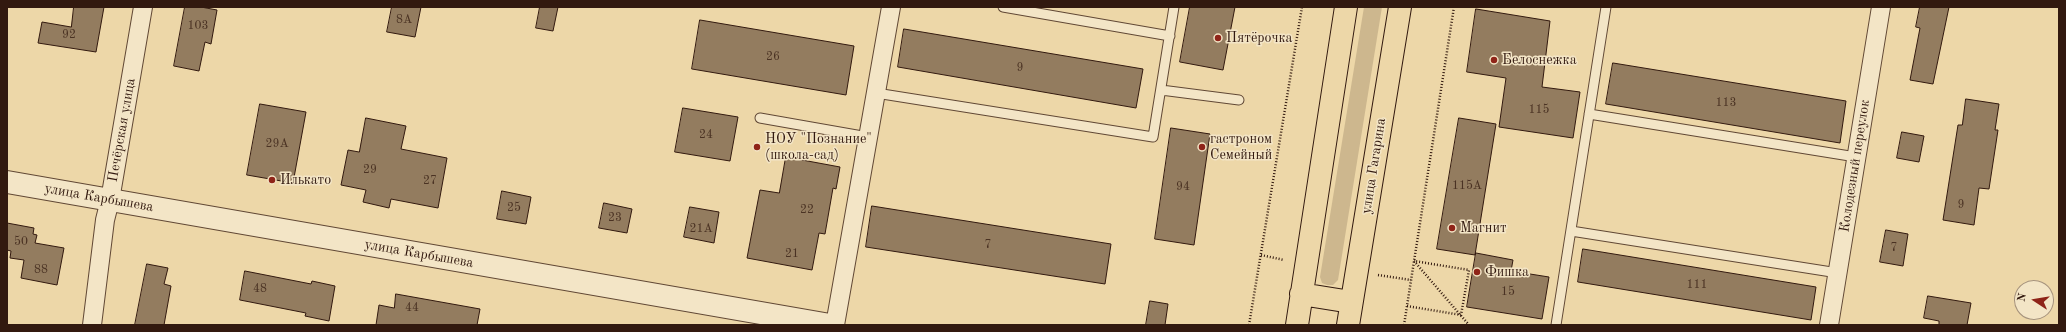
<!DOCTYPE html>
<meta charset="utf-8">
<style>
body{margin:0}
#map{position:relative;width:2066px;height:332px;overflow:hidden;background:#edd7a8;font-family:"Old Standard TT",serif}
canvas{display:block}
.frame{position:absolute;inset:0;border:8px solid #32190f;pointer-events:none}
.north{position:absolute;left:2014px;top:280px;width:40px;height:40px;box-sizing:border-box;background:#f3e5c6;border:1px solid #a6937d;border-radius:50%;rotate:282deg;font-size:11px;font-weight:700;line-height:16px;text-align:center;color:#32190f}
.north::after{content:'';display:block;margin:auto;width:14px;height:18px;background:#8f2418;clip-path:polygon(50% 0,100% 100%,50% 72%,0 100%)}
</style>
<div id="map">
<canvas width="2066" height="332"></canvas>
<div class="frame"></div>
<div class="north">N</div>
</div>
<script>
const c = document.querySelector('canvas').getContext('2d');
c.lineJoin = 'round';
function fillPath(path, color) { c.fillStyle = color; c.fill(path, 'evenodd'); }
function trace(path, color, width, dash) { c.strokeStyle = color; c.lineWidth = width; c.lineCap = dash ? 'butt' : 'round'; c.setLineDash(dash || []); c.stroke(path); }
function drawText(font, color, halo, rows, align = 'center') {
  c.font = font + ' "Old Standard TT",serif'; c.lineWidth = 3; c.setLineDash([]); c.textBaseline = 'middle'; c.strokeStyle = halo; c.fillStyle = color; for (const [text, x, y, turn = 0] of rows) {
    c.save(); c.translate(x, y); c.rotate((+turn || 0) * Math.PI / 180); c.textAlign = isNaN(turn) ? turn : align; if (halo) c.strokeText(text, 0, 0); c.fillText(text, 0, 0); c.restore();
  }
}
const green = new Path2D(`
 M1364 7H1382L1338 280 1333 285H1327L1322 283 1320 277Z`);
const building = new Path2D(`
 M74 7H104L96 52 38 43 42 22 71 27Z
 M185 7H201L217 10 211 44 205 42 199 71 174 66Z
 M392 7H421L415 37 387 32Z
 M540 7H558L553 31 536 28Z
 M1190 7H1235L1223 70 1180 62Z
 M1920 7H1949L1933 84 1910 80 1920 28 1916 27Z
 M1476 9 1550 21 1542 87 1580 92 1573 138 1499 127 1506 78 1467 72Z
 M700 20 854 46 846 95 692 69Z
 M904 29 1143 69 1136 108 898 67Z
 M1613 63 1846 101 1840 143 1606 104Z
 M1966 99 1999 104 1995 130H1998L1989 189 1979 188 1974 225 1943 220 1958 125H1962Z
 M260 104 306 112 293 183 247 175Z
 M683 108 738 117 730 161 675 152Z
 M366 118 406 126 401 149 447 158 438 208 391 199 389 208 363 202 366 190 341 185 348 150 359 152Z
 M1459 118 1496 124 1475 255 1437 249Z
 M1171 128 1210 134 1194 245 1155 239Z
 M1902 132 1924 136 1919 162 1897 158Z
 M786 157 840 167 836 189 833 188 825 234 819 233 812 270 747 258 760 190 779 193Z
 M502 191 531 197 526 224 497 219Z
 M604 203 632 209 627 233 599 228Z
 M872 206 1111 244 1105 284 866 247Z
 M690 207 719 212 714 243 684 237Z
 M7 223 34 228 33 234 37 235 35 243 64 248 57 285 21 278 24 260 10 258 11 251 7 250Z
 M1886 230 1908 234 1903 266 1880 262Z
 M1583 249 1816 287 1811 320 1578 282Z
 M1476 253 1513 260 1511 271 1549 277 1542 319 1467 307Z
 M147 264 168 268 164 284 171 286 164 325H135Z
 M245 271 311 284 312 281 335 286 329 321 305 316 306 313 240 300Z
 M396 294 480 309 477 325H376L379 305 394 308Z
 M1928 296 1971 303 1967 325H1939V321L1924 318Z
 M1150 301 1168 304 1165 325H1146Z`);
const path = new Path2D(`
 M1261 255 1284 260
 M1414 261 1469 325
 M1378 275 1411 280
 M1407 306 1461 315 1469 270 1414 261
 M1249 325 1302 7
 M1404 325 1454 7`);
const service = new Path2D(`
 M1003 7 1170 36
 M1161 90 1239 100
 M876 93 1153 137 1174 7
 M1589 114 1856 157
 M760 118 868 137
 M1571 231 1838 273
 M1556 325 1606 7`);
const minor = new Path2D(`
 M92 325 105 220 110 200 143 7
 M835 325 891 7
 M1829 325 1881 7`);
const tertiary = new Path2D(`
 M7 182 830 325`);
const primary = new Path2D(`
 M1301 294 1351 302
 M1297 325 1346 7
 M1348 325 1400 7`);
const markers = [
 [1218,38,4,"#8f2418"],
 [1494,60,4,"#8f2418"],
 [757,147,4,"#8f2418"],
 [1202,147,4,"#8f2418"],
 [272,180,4,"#8f2418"],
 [1452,228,4,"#8f2418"],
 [1477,272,4,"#8f2418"]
];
const numberNames = [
 ["8А",404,20],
 ["103",198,26],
 ["92",69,35],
 ["26",773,57],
 ["9",1020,68],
 ["113",1726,103],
 ["115",1539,110],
 ["24",706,135],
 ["29А",277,144],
 ["29",370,170],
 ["27",430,181],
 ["115А",1467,186],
 ["94",1183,187],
 ["9",1961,205],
 ["25",514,208],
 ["22",807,210],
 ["23",615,218],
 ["21А",701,229],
 ["50",21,242],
 ["7",988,245],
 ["7",1894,248],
 ["21",792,254],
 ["88",41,270],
 ["111",1697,285],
 ["48",260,289],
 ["15",1508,292],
 ["44",412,308]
];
const poiNames = [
 ["Пятёрочка",1226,38],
 ["Белоснежка",1502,60],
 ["НОУ \"Познание\"",765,139],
 ["(школа-сад)",765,155],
 ["гастроном",1210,139],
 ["Семейный",1210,155],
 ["Илькато",280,180],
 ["Магнит",1460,228],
 ["Фишка",1485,272]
];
const streetNames = [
 ["Печёрская улица",122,130,-80],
 ["улица Гагарина",1374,166,-81],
 ["Колодезный переулок",1855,166,-81],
 ["улица Карбышева",99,198,10],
 ["улица Карбышева",419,254,10]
];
fillPath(green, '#cdb78e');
fillPath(building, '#937c5f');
trace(building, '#32190f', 1);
trace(service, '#614835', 11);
trace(minor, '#614835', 20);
trace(tertiary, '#614835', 24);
trace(primary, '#32190f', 24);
trace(path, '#32190f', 2.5, [1, 2]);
trace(service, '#f3e5c6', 9);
trace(minor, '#f3e5c6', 18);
trace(tertiary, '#f3e5c6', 22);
trace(primary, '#edd7a8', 22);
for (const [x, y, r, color] of markers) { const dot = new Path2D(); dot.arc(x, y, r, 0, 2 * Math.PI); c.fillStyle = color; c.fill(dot); trace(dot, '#f3e5c6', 1.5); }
drawText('12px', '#4a3223', null, numberNames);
drawText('14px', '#32190f', '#f3e5c6', poiNames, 'left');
drawText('14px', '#32190f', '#f3e5c6', streetNames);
</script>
